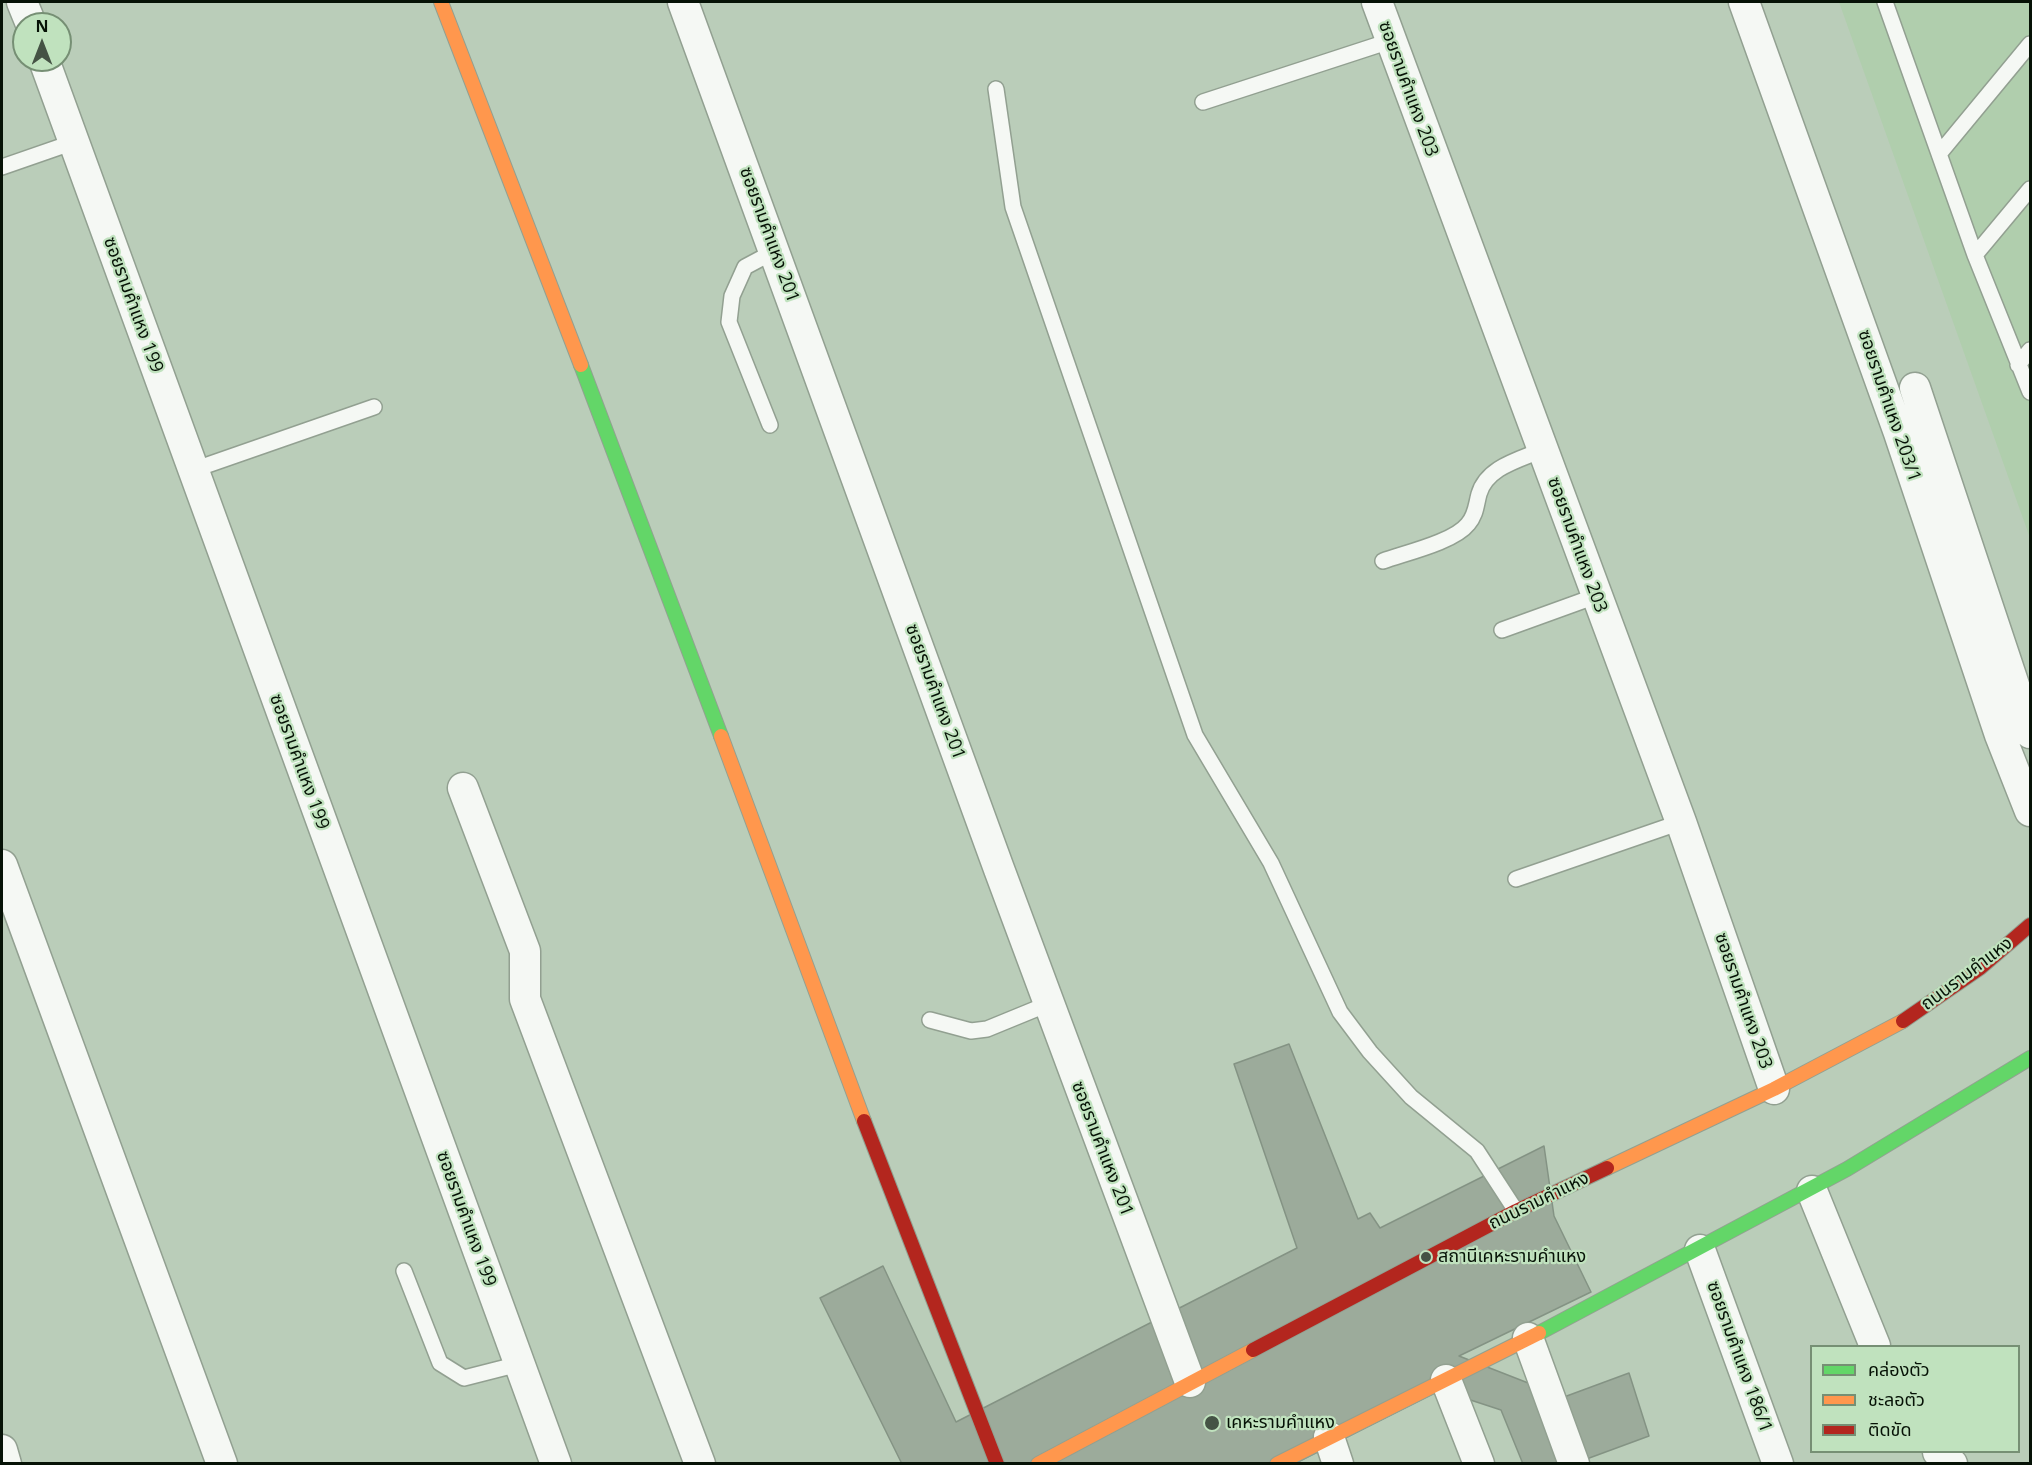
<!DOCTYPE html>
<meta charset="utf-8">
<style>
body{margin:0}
#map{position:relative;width:2032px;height:1465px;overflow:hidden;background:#bacdb9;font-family:"Open Sans","Noto Sans Thai",sans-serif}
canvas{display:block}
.frame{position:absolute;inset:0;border:3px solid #061206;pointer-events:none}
.legend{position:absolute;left:1810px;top:1345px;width:210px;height:108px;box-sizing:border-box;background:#c0e2be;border:2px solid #768f74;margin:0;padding:8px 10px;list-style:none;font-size:18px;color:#061206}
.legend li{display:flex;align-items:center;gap:12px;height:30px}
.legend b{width:30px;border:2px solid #768f74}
.north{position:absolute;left:12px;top:12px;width:60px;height:60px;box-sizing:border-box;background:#c0e2be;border:2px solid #768f74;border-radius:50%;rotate:0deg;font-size:16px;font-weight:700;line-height:24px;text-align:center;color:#061206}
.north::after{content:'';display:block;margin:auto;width:21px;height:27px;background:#455345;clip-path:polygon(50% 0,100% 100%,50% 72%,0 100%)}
</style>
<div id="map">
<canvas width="2032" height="1465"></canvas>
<div class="frame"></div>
<ul class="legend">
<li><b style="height:8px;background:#63d668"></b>คล่องตัว</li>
<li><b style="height:8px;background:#ff974d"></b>ชะลอตัว</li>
<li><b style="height:8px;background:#b3261e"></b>ติดขัด</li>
</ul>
<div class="north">N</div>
</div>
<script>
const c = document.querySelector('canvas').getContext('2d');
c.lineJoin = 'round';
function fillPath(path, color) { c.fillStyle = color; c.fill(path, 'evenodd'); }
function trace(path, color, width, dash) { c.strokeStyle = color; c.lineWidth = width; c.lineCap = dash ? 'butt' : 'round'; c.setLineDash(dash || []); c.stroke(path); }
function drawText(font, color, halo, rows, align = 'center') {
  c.font = font + ' "Open Sans","Noto Sans Thai",sans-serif'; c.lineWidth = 4.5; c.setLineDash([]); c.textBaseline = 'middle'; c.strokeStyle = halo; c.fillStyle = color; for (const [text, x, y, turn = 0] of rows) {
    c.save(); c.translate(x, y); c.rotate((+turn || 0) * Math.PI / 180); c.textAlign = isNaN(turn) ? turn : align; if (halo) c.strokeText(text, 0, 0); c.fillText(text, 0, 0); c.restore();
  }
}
const built = new Path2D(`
 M1839 2H2030V538Z`);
const building = new Path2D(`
 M1289 1044 1358 1219 1370 1213 1380 1228 1544 1146 1554 1216 1591 1292 1459 1356 1564 1397 1629 1373 1649 1436 1573 1464H1523L1501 1410 1440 1390 1294 1464H902L820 1298 883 1266 956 1422 1297 1248 1234 1064Z`);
const lane = new Path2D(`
 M1885 2 1975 255 2030 392
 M996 89 1013 207 1195 735 1271 863 1340 1012 1370 1052 1411 1097 1477 1151 1516 1211
 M1203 102 1390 41
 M1939 154 2030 44
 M2 167 74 142
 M1975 255 2030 189
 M2018 365 2030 350
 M770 425 729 322 732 296 745 267 775 251
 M193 470 374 407
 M1383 561C1405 553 1454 542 1468 524 1476 515 1476 505 1479 494 1487 467 1519 460 1542 450
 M1502 630 1596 596
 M1516 879 1681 822
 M930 1020 971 1031 987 1029 1048 1004
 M404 1271 440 1363 464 1378 519 1364`);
const street = new Path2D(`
 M22 2 31 24
 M683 2 999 869 1190 1382
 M1377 2 1681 822 1774 1089
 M1744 2 1899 433 2000 735 2030 811
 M44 60 556 1464
 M1915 388 2030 733
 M463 788 525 951V999L700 1464
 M2 865 222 1464
 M1812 1191 1875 1346
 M1700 1250 1778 1464
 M1528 1338 1574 1464
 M1446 1380 1479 1464
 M1329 1437 1338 1464
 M2 1450 6 1464
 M1938 1452 1952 1464`);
const fast = new Path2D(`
 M581 365 721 736
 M1539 1333 1847 1169 2030 1058`);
const slow = new Path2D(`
 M441 2 581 365
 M721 736 864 1121
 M1607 1168 1774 1089 1903 1021
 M1038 1464 1253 1350
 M1277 1464 1539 1333`);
const jam = new Path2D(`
 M1903 1021 1980 968 2030 925
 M864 1121 997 1464
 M1253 1350 1516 1211 1607 1168`);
const markers = [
 [1426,1257,6,"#455345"],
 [1212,1423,8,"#455345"]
];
const streetNames = [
 ["ซอยรามคำแหง 203",1408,89,70],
 ["ซอยรามคำแหง 201",769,235,70],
 ["ซอยรามคำแหง 199",133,305,70],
 ["ซอยรามคำแหง 203/1",1889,406,71],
 ["ซอยรามคำแหง 203",1577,545,70],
 ["ซอยรามคำแหง 201",935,692,70],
 ["ซอยรามคำแหง 199",299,762,70],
 ["ถนนรามคำแหง",1967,974,-37],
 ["ซอยรามคำแหง 203",1743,1001,71],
 ["ซอยรามคำแหง 201",1102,1149,69],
 ["ถนนรามคำแหง",1539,1201,-26],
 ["ซอยรามคำแหง 199",466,1219,70],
 ["ซอยรามคำแหง 186/1",1739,1357,70]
];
const poiNames = [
 ["สถานีเคหะรามคำแหง",1438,1257],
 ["เคหะรามคำแหง",1226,1423]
];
fillPath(built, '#b0cead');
fillPath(building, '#9cab9b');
trace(building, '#849384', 1.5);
trace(lane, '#92a091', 18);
trace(street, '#92a091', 33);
trace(fast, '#92a091', 16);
trace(slow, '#92a091', 16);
trace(jam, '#92a091', 16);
trace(lane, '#f5f8f4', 15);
trace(street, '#f5f8f4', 30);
trace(fast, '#63d668', 14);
trace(slow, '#ff974d', 14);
trace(jam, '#b3261e', 14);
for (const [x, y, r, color] of markers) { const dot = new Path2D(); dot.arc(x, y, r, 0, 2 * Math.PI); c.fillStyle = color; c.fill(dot); trace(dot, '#c0e2be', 2); }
drawText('18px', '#061206', '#c0e2be', streetNames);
drawText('18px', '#061206', '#c0e2be', poiNames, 'left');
</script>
